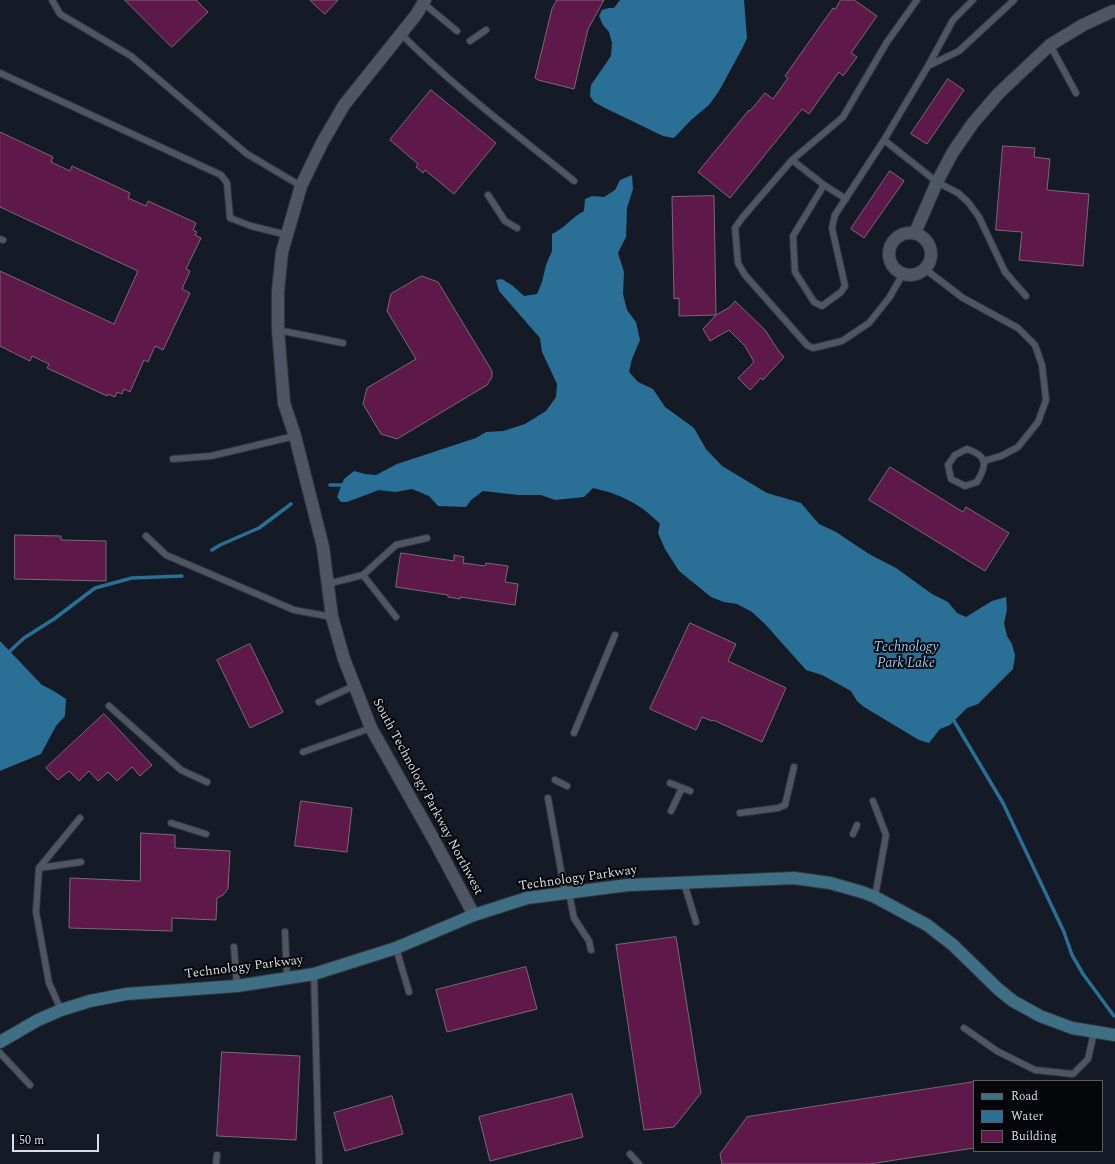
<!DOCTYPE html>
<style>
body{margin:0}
#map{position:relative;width:1115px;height:1164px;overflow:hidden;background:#151b26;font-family:Spectral,serif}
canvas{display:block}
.legend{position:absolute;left:973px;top:1080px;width:130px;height:72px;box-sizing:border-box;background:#04060a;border:1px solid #5a5c62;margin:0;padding:5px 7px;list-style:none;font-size:12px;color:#dadee6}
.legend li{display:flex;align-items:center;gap:8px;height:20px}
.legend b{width:20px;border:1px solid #5a5c62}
.scale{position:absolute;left:12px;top:1134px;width:87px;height:18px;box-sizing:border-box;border:2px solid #dadee6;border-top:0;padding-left:5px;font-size:12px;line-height:14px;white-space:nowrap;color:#dadee6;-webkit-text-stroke:3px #04060a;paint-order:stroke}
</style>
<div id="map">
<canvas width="1115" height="1164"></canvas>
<ul class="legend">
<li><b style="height:5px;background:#3f6f84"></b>Road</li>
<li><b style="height:11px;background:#296f96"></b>Water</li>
<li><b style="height:11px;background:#5e194a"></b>Building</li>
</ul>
<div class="scale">50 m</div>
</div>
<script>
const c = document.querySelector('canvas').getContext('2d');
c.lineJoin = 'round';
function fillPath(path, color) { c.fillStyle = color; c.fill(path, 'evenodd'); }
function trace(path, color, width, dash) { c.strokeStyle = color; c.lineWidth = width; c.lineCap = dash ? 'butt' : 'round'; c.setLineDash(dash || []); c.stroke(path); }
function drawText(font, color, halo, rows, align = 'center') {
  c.font = font + ' Spectral,serif'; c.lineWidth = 4; c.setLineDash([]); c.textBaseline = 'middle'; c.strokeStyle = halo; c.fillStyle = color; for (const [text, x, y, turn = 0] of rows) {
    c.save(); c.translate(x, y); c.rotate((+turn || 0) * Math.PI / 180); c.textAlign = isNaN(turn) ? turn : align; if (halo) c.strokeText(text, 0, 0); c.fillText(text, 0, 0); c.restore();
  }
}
const water = new Path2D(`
 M620 0H744L747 38 743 47 719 91 709 105 691 120 674 138 663 136 605 108 594 102 590 96 591 85 611 56 612 43 609 32 603 25 599 16 602 10 609 8H614Z
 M632 175 633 189 627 208 626 237 618 253 624 272 623 294 627 310 636 322 640 340 632 359 629 372 638 382 653 389 665 407 694 428 706 449 722 466 767 493 801 503 819 524 836 532 869 554 896 568 932 594 948 602 957 613 966 617 992 601 1006 597 1007 610 1004 623 1007 636 1012 644 1015 655 1013 669 978 704 967 708 950 725 940 729 929 743 919 740 864 707 857 701 851 691 822 675 806 670 765 624 752 612 737 604 724 602 711 597 679 571 665 549 658 533 660 524C641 504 620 494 593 488L584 497 555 500 541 495H518L483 491 471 500 466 507 438 506 429 496 412 489 395 492 379 490 347 502H341L337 497 344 479 354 471 365 474 376 475 397 464 476 438 486 432 503 431 525 424 546 411 556 397 557 384 542 352 540 338 499 291 496 280 502 279 513 286 524 296 537 294 542 282 546 265 552 251V234C565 228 572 217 584 211L585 199 592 196 604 197 615 190 620 180Z
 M0 641 42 685 52 690 66 699 65 716 56 726 41 754 0 771Z`);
const stream = new Path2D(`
 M330 485H342
 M212 550 220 545 259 528 291 504
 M10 651 24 638 54 619 95 588 132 578 182 576
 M954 721 1003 803 1064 932 1072 955 1083 974 1114 1016`);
const building = new Path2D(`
 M125 0H196L208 12 172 47Z
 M310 0H338L325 14Z
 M557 0H604L588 29 574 89 538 80 535 78 549 21 552 9Z
 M841 0H854L877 16 851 53 857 57 843 76 839 72 809 114 802 109 730 198 698 172 749 110 750 111 765 93 773 99 788 78 785 76 833 8 835 9Z
 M948 79 964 90 927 144 911 134Z
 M431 90 496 143 454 194 425 170 423 173 416 167 418 164 390 140Z
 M0 132 53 157 51 162 70 171 72 166 130 193 128 198 146 206 148 201 196 223 193 230 197 232 195 235 201 238 186 269 190 271 182 289 190 293 163 350 155 346 148 362 144 360 130 392 124 389 122 394 117 392 115 397 108 394 107 396 47 368 49 364 32 356 30 361 0 346V271L114 324 138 271 0 207Z
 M1003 146 1035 148 1034 157 1050 159 1047 190 1089 194 1083 266 1019 260 1022 232 996 230Z
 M890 171 904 181 864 238 851 229Z
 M714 196 716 315 730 307 735 301 765 330 778 350 784 357 763 380 761 378 750 390 738 378 754 362 745 346 729 330 710 341 703 329 716 315 679 316V298L674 299 672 197Z
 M422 276 438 282 492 371V377L487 385 397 439 381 434 363 404 367 388 416 359 387 311 391 294Z
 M890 467 963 512 966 507 1009 533 985 571 869 500Z
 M15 535 61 536V540L106 541V581L15 579Z
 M401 553 454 561V555L464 557 463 563 485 566 486 563 508 566 505 582 518 584 515 605 460 597V599L448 597V595L396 587Z
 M690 623 736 644 728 661 786 688 762 742 713 720 712 721 702 717 696 730 650 709Z
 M250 644 283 712 250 728 217 660Z
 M104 714 152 765 140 776 132 767 117 781 108 772 98 781 89 771 79 781 69 771 58 780 46 768Z
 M301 801 352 808 347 852 295 846Z
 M141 833 175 835V848L230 851 228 889 223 895 217 898 216 920 172 918V931L69 928 70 878 140 881Z
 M676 937 701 1093 674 1127 644 1130 616 945Z
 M526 967 537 1009 447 1032 436 990Z
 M222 1052 300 1056 296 1140 217 1136Z
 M974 1082V1148L869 1164H722L720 1154 747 1117Z
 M572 1094 583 1137 490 1161 479 1117Z
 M392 1096 403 1134 345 1151 334 1113Z`);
const lane = new Path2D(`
 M52 0 60 14 131 56 247 154 301 186
 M1014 0 959 51 928 66 884 140 937 182 958 193 968 202 979 217 1005 272 1026 296
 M423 3 457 31
 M401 34C455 88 515 133 574 181
 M470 41 486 30
 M1050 45 1076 93
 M928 66 953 20 973 0
 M0 73 221 175 227 183 230 218 251 226 287 235
 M792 160 824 185 793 236 795 272 814 302 822 306 841 292 845 286 832 228 835 215 884 140
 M824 185 846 199
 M488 195 505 221 517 228
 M0 239 3 240
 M925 269 963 298 1018 328 1035 345 1042 365 1046 400 1038 422 1018 447 1001 456 984 461
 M903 274 889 298 869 323 842 341 813 348 807 345 745 275 738 263 735 228 742 218 792 160 843 117 887 42 917 0
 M278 330 343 343
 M967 449C988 456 987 465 977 482L965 486 951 479 948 465 955 455Z
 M173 459 211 456 295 436
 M146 536 166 555 294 610 332 617
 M363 575 396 617
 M327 584 363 575 396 545 427 538
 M319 702 354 686
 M109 706 181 770 207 782
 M574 733 615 635
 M303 752 371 728
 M555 780 567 786
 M670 783 690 791
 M548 798 565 893
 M873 801 886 835 875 897
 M671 811 682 788
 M740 813 778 808 785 805 794 767
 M171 823 206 834
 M853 834 857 825
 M39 868 81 862
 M684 883 696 922
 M569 893 574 918 589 941 591 950
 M285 932 287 979
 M234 947 237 986
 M396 948 409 992
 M314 974 319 1164
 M61 1010 49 983 36 912 39 868 80 818
 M964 1028 997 1051 1035 1070 1073 1074 1088 1059 1094 1032
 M0 1053 30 1085
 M630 1154 639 1164
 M216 1164 217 1155`);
const street = new Path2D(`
 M425 0 416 15 344 105 322 143 301 186 282 252 278 291V330L284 403 295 436 323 547 332 617 344 659 371 728 434 840 474 915
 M889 254a21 21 0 1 1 42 0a21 21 0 1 1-42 0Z
 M915 233 937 182 953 152 973 123 999 93 1050 45 1083 25 1113 11`);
const secondary = new Path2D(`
 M0 1042 38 1020 61 1010 90 1001 126 994 237 986 314 974 396 948 474 915 527 898 628 885 794 878 830 883 862 892 875 897 927 925 953 945 998 989 1013 1001 1040 1016 1072 1028 1115 1035`);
const streetNames = [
 ["South Technology Parkway Northwest",427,797,62],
 ["Technology Parkway",578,879,-8],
 ["Technology Parkway",244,968,-7]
];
const waterNames = [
 ["Technology",906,648],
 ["Park Lake",906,664]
];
fillPath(water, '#296f96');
trace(stream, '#296f96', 3.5);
fillPath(building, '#5e194a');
trace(building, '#796a73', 1);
trace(lane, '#32363e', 8);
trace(street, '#32363e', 14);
trace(secondary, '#32363e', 14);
trace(lane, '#4f5663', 6);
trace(street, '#4f5663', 12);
trace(secondary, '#3f6f84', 12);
drawText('13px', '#dadee6', '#04060a', streetNames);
drawText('italic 14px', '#8ecef8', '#04060a', waterNames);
</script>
